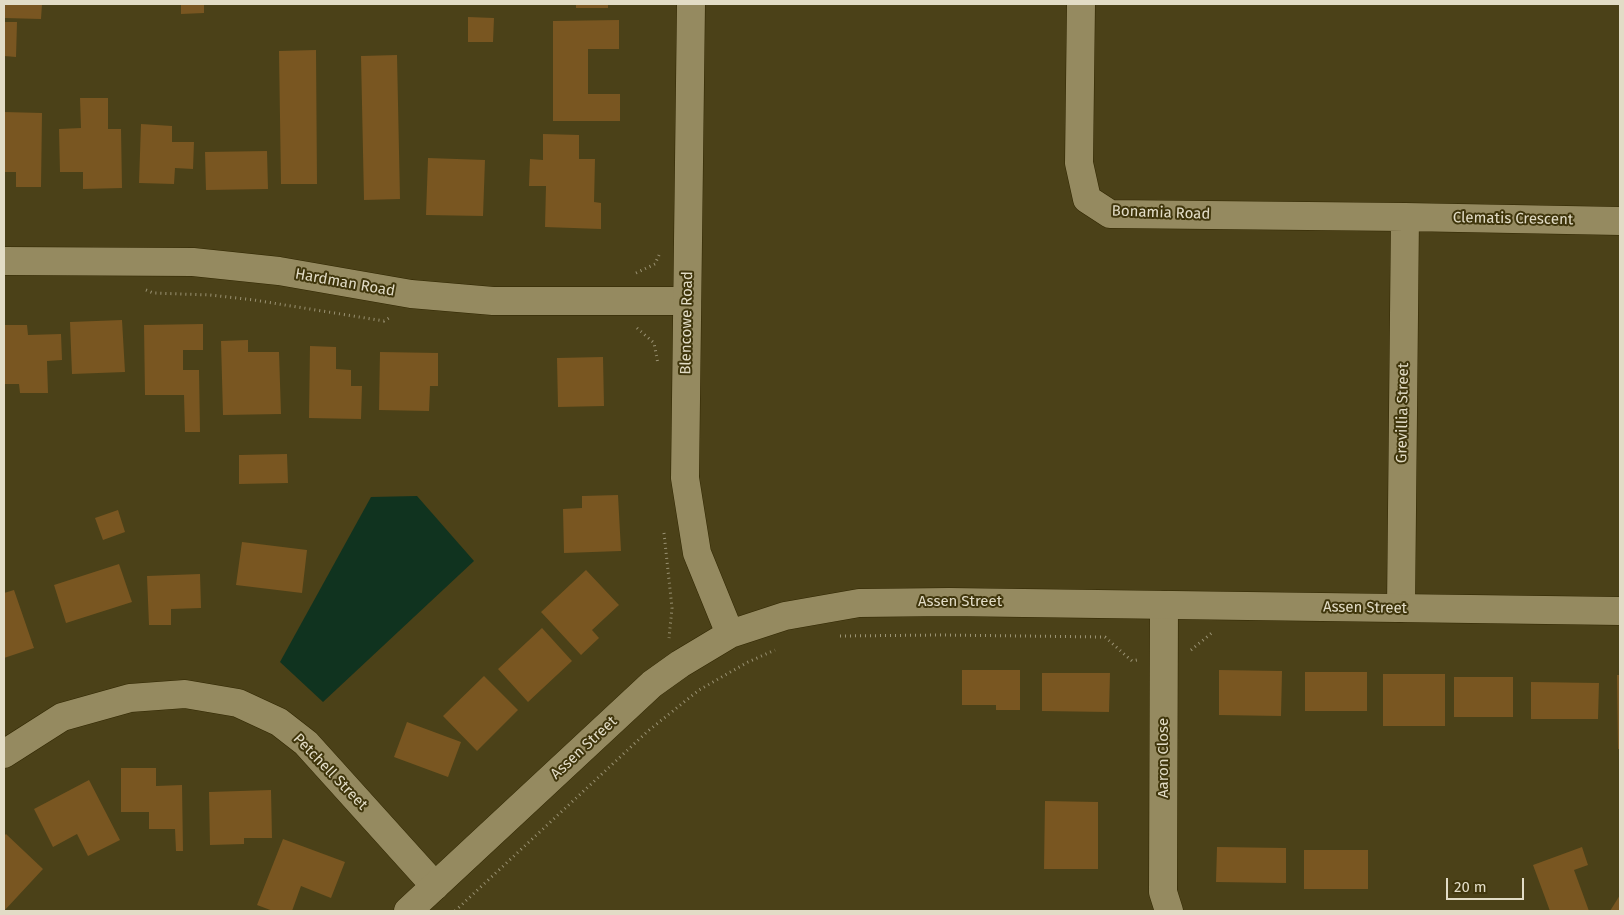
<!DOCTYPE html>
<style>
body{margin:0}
#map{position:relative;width:1624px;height:915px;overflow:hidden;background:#4b4118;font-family:"Fira Sans",sans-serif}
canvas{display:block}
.frame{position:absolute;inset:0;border:5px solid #e2dcc6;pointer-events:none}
.scale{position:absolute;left:1446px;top:878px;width:78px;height:22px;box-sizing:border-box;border:2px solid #e2dcc6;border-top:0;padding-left:6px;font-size:15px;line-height:18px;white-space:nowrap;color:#e2dcc6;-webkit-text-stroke:4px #40360c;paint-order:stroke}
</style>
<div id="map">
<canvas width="1624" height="915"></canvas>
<div class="frame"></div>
<div class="scale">20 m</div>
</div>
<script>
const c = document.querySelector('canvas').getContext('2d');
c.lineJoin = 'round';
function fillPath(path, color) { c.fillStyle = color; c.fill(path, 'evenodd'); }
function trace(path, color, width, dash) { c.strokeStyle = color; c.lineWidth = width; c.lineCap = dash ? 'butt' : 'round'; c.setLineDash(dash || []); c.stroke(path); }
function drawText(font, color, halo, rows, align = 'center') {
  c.font = font + ' "Fira Sans",sans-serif'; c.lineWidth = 4; c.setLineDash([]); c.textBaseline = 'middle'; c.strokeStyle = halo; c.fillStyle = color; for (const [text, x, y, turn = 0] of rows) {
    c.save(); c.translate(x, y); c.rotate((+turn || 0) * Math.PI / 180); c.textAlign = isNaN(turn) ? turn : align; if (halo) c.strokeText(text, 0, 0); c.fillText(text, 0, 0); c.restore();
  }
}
const water = new Path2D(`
 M417 496 474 561 323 702 280 662 371 497Z`);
const building = new Path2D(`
 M4 4H42L41 19 4 18Z
 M181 4H204V13L181 14Z
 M576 4H608V8H576Z
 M468 17 494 18 493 42H468Z
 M619 20V49H588V94H620V121H553V21Z
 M4 22H17L16 57 4 56Z
 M316 50 317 184H281L279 51Z
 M397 55 400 199 364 200 361 56Z
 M80 98H108V129H121L122 188 83 189V172H60L59 129 81 128Z
 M4 112 42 113 41 187H16V172H4Z
 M141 124 172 126V142H194L193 169 175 168 174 184 139 183Z
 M543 134 579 135V159H595L594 202 601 203V229L545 227 546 186H529L530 159 543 160Z
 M267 151 268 189 206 190 205 152Z
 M428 158 485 160 483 216 426 215Z
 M122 320 125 372 72 374 70 322Z
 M203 324V350H183V370H199L200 432H185L184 395H145L144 325Z
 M4 325H27L28 335 61 334 62 360 47 361 48 393H20L19 384H4Z
 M248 340V352H279L281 414 223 415 221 341Z
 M310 346 336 347V369L351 370V386H362L361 419 309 418Z
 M380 352 438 353V386H430L429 411 379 410Z
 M603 357 604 406 558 407 557 358Z
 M287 454 288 483 239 484V455Z
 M618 495 621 551 564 553 563 509 582 508V496Z
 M118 510 125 532 103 540 95 518Z
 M242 542 307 550 302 593 236 585Z
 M119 564 132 602 66 623 54 585Z
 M586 570 619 605 592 630 599 638 581 655 541 612Z
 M200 574 201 608 171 609V625H149L147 576Z
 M14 590 34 648 4 658V593Z
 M542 628 572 661 528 702 498 669Z
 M962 670H1020V710H996V705H962Z
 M1219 670 1282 671 1281 716 1219 715Z
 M1305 672H1367V711H1305Z
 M1042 673H1110L1109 712 1042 711Z
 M1383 674H1445V726H1383Z
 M1617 675H1620V749H1618Z
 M484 676 518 710 477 751 443 716Z
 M1454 677H1513V717H1454Z
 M1531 682 1599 683 1598 719H1531Z
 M407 722 461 742 448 777 394 757Z
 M121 768H156V786L182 785 183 851H176L175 829H149V812H121Z
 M89 780 120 840 88 856 77 834 53 847 34 809Z
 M271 790 272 838H244V844L210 845 209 792Z
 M1045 801 1098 802V869H1044Z
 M6 834 43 869 4 911V836Z
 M283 839 345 862 331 898 301 886 292 911H273L257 905Z
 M1217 847 1286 848V883L1216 882Z
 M1582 847 1588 865 1574 870 1589 911H1550L1533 865Z
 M1304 850H1368V889H1304Z
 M1620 895V911H1610Z`);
const path = new Path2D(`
 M636 273 655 264 659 255
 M146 290 153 293 210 295 254 300 384 321 389 318
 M637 328 654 343 658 364
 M664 533 672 608 669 638
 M840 636 940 635 1105 637 1132 661 1137 660
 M1191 650 1213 632
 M455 911 648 731 699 690 748 662 775 650`);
const minor = new Path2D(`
 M1081 4 1079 163 1087 199 1110 214 1405 217 1620 221
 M4 261 193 262 279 271 411 294 493 301H687
 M1164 605 1163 892 1169 911
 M1401 608 1405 217
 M4 754 62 717 130 698 185 694 238 703 279 722 306 743 435 886`);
const tertiary = new Path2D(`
 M691 4 685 478 697 553 730 634
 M408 911 652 684 680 664 730 634 785 616 859 603 949 602 1620 611`);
const streetNames = [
 ["Bonamia Road",1161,213,2],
 ["Clematis Crescent",1513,219,1],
 ["Hardman Road",345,283,10],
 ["Blencowe Road",687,323,-89],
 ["Grevillia Street",1403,413,-89],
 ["Assen Street",960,602],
 ["Assen Street",1365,608,1],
 ["Assen Street",584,748,-43],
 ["Aaron Close",1164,758,-90],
 ["Petchell Street",330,772,46]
];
fillPath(water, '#10331f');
fillPath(building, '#795621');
trace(minor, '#312700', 29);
trace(tertiary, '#312700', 29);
trace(path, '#9a9273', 3, [1, 4]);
trace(minor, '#958a60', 28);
trace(tertiary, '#958a60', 28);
drawText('15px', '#e2dcc6', '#40360c', streetNames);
</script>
